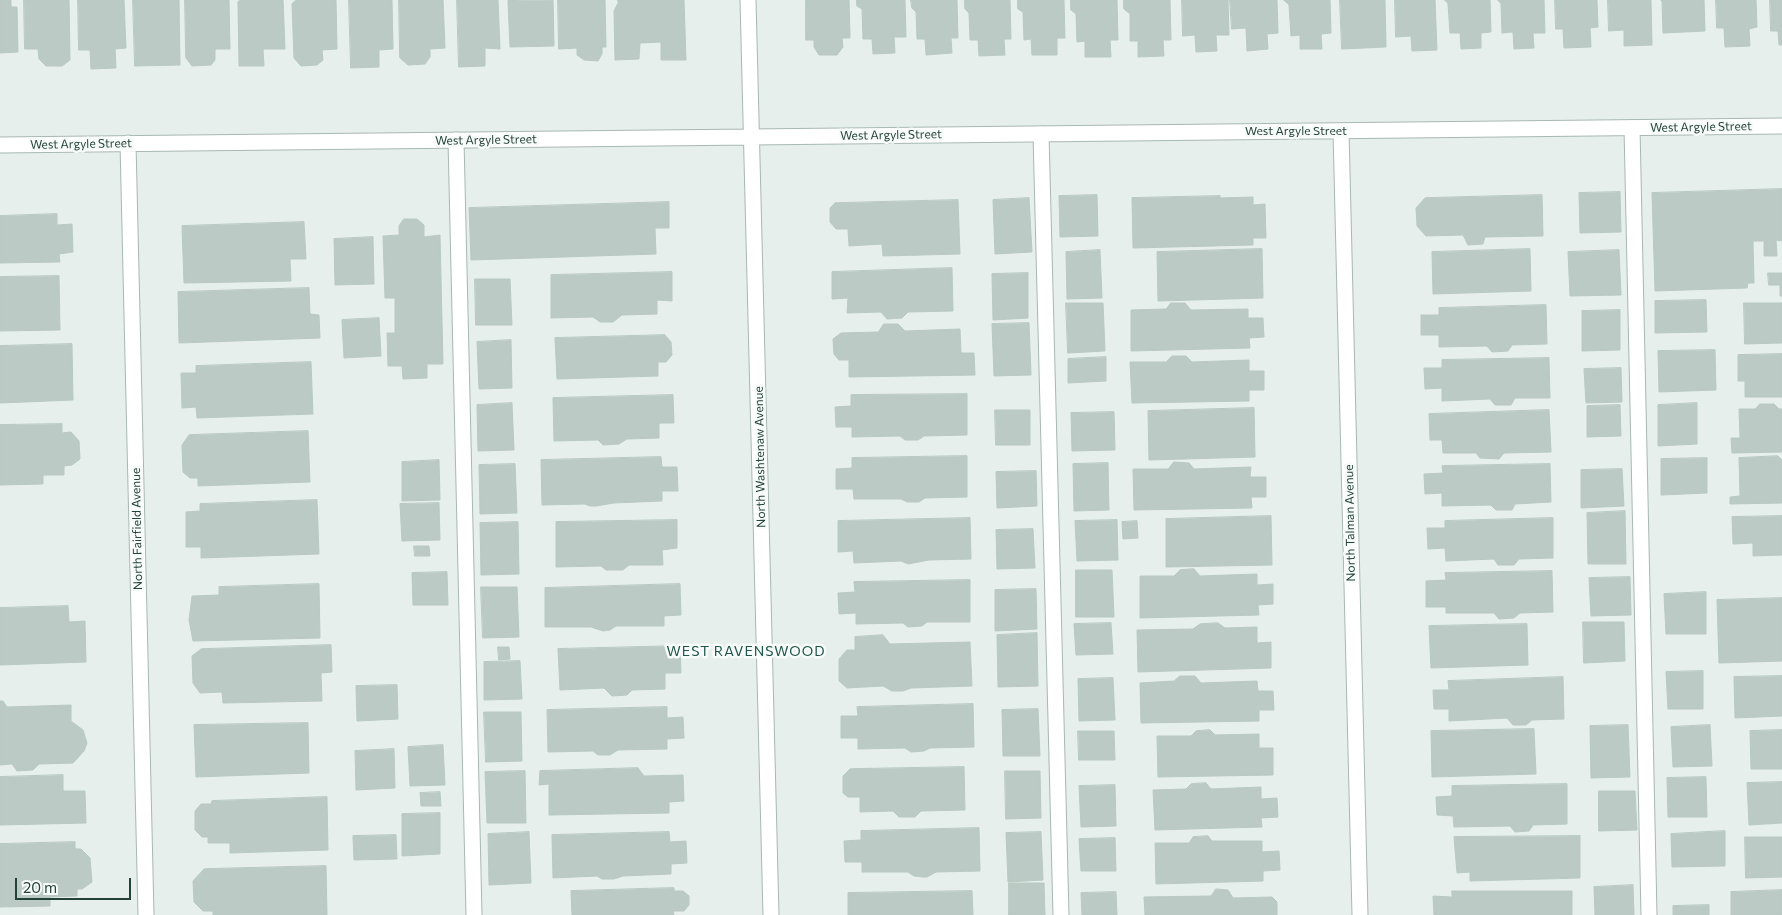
<!DOCTYPE html>
<style>
body{margin:0}
#map{position:relative;width:1782px;height:915px;overflow:hidden;background:#e6efeb;font-family:Commissioner,sans-serif}
canvas{display:block}
.scale{position:absolute;left:15px;top:878px;width:116px;height:22px;box-sizing:border-box;border:2px solid #24423a;border-top:0;padding-left:6px;font-size:15px;line-height:18px;white-space:nowrap;color:#24423a;-webkit-text-stroke:4px #f7fbf9;paint-order:stroke}
</style>
<div id="map">
<canvas width="1782" height="915"></canvas>
<div class="scale">20 m</div>
</div>
<script>
const c = document.querySelector('canvas').getContext('2d');
c.lineJoin = 'round';
function fillPath(path, color) { c.fillStyle = color; c.fill(path, 'evenodd'); }
function trace(path, color, width, dash) { c.strokeStyle = color; c.lineWidth = width; c.lineCap = dash ? 'butt' : 'round'; c.setLineDash(dash || []); c.stroke(path); }
function drawText(font, color, halo, rows, align = 'center') {
  c.font = font + ' Commissioner,sans-serif'; c.lineWidth = 5; c.setLineDash([]); c.textBaseline = 'middle'; c.strokeStyle = halo; c.fillStyle = color; for (const [text, x, y, turn = 0] of rows) {
    c.save(); c.translate(x, y); c.rotate((+turn || 0) * Math.PI / 180); c.textAlign = isNaN(turn) ? turn : align; if (halo) c.strokeText(text, 0, 0); c.fillText(text, 0, 0); c.restore();
  }
}
const building = new Path2D(`
 M0 0H11V7H17L18 52 0 53Z
 M24 0H69L70 60 62 66H46L39 59 38 49H25Z
 M78 0H124L126 48 115 49 116 68 91 69 90 50H79Z
 M133 0H179L180 65 135 66Z
 M185 0H229L230 49H215V60L211 65 192 66 186 58Z
 M240 0H283L285 49H263L264 66H239L238 2Z
 M296 0H336L337 49 322 50 323 60 317 65 301 66 294 58 292 4Z
 M349 0H392L393 49 379 50V67L351 68Z
 M399 0H443L445 48 430 49V57L425 64 408 65 400 58Z
 M457 0H498L500 49 485 48V66L459 67Z
 M553 0 554 46 510 47 508 1Z
 M558 0H605L606 47H602V54L598 61 584 60 577 55V48L559 49Z
 M618 0H684L686 60H661V42L640 43 639 59 615 60 614 11 618 3Z
 M806 0H849L850 38H842L843 47 837 55H819L814 47V40H806Z
 M857 0H905L906 37H894L895 53 873 54 872 39H863L862 9 857 6Z
 M911 0H957L958 38H951L952 53 926 55 925 39H917L916 12 912 8Z
 M965 0H1010L1011 39H1004L1005 55 979 56 978 40H970L969 13 965 9Z
 M1018 0H1064L1065 38H1057V55H1032L1031 39 1024 40 1023 12 1018 9Z
 M1071 0H1117L1118 40H1110L1111 57H1085V41L1077 42 1076 14 1071 10Z
 M1124 0H1170L1171 40H1163L1164 56 1138 57V41H1130V14L1124 9Z
 M1182 0H1228L1229 35H1216L1217 51 1196 52 1195 35 1183 36Z
 M1230 0H1277L1278 33 1267 34 1268 49 1247 51 1246 28 1232 29Z
 M1284 0H1330L1331 33 1321 34 1322 49H1300V35L1291 36 1289 5Z
 M1340 0H1385L1386 47 1342 49Z
 M1395 0H1435L1437 50 1412 51 1411 36 1396 37Z
 M1445 0H1490L1491 32 1481 33V48L1461 49 1460 33H1450L1448 4Z
 M1498 0H1544L1545 33H1533L1534 48 1514 49 1513 32 1502 33 1501 4Z
 M1555 0H1597L1598 27 1590 28 1591 47 1564 48 1563 29H1556Z
 M1608 0H1651L1652 45 1624 46V30L1609 31Z
 M1661 0H1704L1705 31 1663 33 1662 1Z
 M1716 0H1756L1757 27 1749 29 1750 46 1725 47 1724 28H1717Z
 M1770 0H1782V45H1779L1778 31H1771Z
 M1782 189V241L1776 240 1777 256H1764V241H1753L1754 283H1748L1747 288 1655 291 1652 193Z
 M1620 192 1621 232 1580 233 1579 193Z
 M1097 195 1098 236 1060 237 1059 196Z
 M1542 195 1543 236 1485 237 1483 244 1468 245 1463 235 1426 236 1417 226 1416 208 1425 198Z
 M1220 196V198L1253 197V205L1265 204 1266 238H1253V245L1133 248 1132 198Z
 M1029 198 1032 252 995 254 993 200Z
 M958 200 960 254 883 256 882 244 849 246 848 229H836L830 222V208L835 203Z
 M669 202V228H655L656 254 471 260 469 208Z
 M57 214V225L72 224 73 252 59 254 60 262 0 263V216Z
 M404 219H417L424 225V237L440 235 443 364H427V378L403 379 402 366H388L387 333H395V298H385L383 236 399 235V226Z
 M304 222 306 259H290L291 281 184 283 182 226Z
 M373 237 374 284 335 285 334 239Z
 M1262 249 1263 298 1158 301 1157 252Z
 M1530 249 1531 291 1433 294 1432 252Z
 M1100 250 1102 298 1067 299 1066 252Z
 M1619 250 1621 295 1570 296 1568 252Z
 M952 268 953 311 908 312 902 318 887 319 881 312 847 313 848 298 832 299V272Z
 M672 272V301L657 300V314L622 315 613 322H600L593 317 551 318V275Z
 M1028 273V318L993 320 992 274Z
 M1768 273H1782V296H1780V285H1769Z
 M59 276 60 330 0 331V277Z
 M475 279H510L512 325H476Z
 M309 288 310 314 319 315 320 338 179 343 178 292Z
 M1706 300 1707 332 1655 333V301Z
 M1066 303H1103L1105 351 1068 353Z
 M1171 303H1185L1191 310 1248 309V318H1263L1264 337 1249 338 1250 348 1131 351V310L1166 309Z
 M1744 303H1782V343L1745 344Z
 M1546 305 1547 344 1512 345 1508 351 1492 352 1487 346 1439 347V335H1421V315H1439V308Z
 M1620 310V350L1582 351V311Z
 M379 318 381 356 344 358 342 320Z
 M1029 323 1031 375 994 376 992 324Z
 M884 324H898L905 331 960 329 961 353H974L975 375 849 377V360H839L834 354 833 339 841 333 878 332Z
 M665 335 671 342 672 355 666 362H658V376L557 379 555 338Z
 M511 340 512 388 479 389 477 342Z
 M72 344 73 400 0 403V346Z
 M1715 350 1716 390 1659 392 1658 351Z
 M1782 354V397H1745V381H1738V355Z
 M1172 356H1186L1192 362 1249 360V371H1264V390H1249V401L1132 403 1130 362H1166Z
 M1106 357V381L1068 383V359Z
 M1549 358 1550 398H1515L1511 405H1495L1490 399 1442 401V388L1425 389 1424 368H1442V360Z
 M311 362 313 414 197 418 196 407 182 408 181 373H196V366Z
 M1621 368 1622 402 1586 403 1584 369Z
 M967 394V435L924 436 918 440H905L900 436 852 437V427H836L835 407 851 406V395Z
 M673 395 674 423H659V438L627 439 619 444 603 445 598 440 554 441 553 398Z
 M512 403 514 450 478 451 477 405Z
 M1697 403V444L1658 446V405Z
 M1760 404H1774L1779 409H1782V452L1732 453 1731 438H1740L1739 409H1755Z
 M1620 405 1621 436 1587 437V406Z
 M1254 408 1255 457 1149 460 1148 411Z
 M995 410H1030V445H996Z
 M1549 410 1551 452 1504 453 1499 459 1480 458 1476 453H1443L1442 440H1430L1429 414Z
 M1114 412 1115 450 1072 451 1071 413Z
 M62 424V433L71 432 79 441 80 459 72 465 64 466V475H43V484L0 485V425Z
 M308 431 310 482 198 486V478H190L183 472 182 445 189 435Z
 M967 456V497L925 498 919 502H907L901 499H854L853 489H836V469L852 468V458Z
 M1778 456 1782 460V503L1730 504V497L1740 496 1739 458Z
 M661 457 662 467H677L678 491H662V501L613 503 597 506H590L585 504 542 505 541 460Z
 M1707 458V493L1661 495V459Z
 M439 460 440 500 402 501V462Z
 M1174 462 1189 463 1194 469 1251 467 1250 477H1266V497H1251L1252 508 1134 510 1133 469H1168Z
 M1108 463 1109 510 1074 511 1073 464Z
 M515 464 517 513 480 514 479 465Z
 M1550 464 1551 502 1515 504 1512 510H1496L1491 505 1442 506V493L1425 494 1424 474 1443 473 1442 466Z
 M1622 469 1624 506 1581 508V470Z
 M1036 471 1037 506 997 508 996 472Z
 M317 500 319 554 201 558V547H186V512L200 511V504Z
 M439 503 440 540 402 541 400 504Z
 M1625 511 1626 564H1588L1587 513Z
 M1271 516 1272 565 1166 567V519Z
 M1782 516V555L1753 556V543L1733 544 1732 517Z
 M970 518 971 559 929 560 908 564 901 561 854 563 853 551 838 552V521Z
 M1553 518V558L1519 559 1514 565H1498L1494 559 1446 561 1445 548 1428 549 1427 528H1445V521Z
 M677 520V548L662 550 663 565H629L623 570H606L601 566 556 567V522Z
 M1117 520 1118 560 1077 561 1075 521Z
 M1137 521 1138 538 1123 539 1122 522Z
 M518 522 519 574 481 575 480 523Z
 M1033 529 1035 568 997 569 996 530Z
 M414 546H429L430 556H415Z
 M1194 569 1200 576 1257 574V585L1273 584V604L1258 605 1259 615 1140 618V576H1174L1180 570Z
 M1076 570H1112L1114 617H1076Z
 M1552 571 1553 612 1520 613 1514 618 1499 619 1494 613H1446V607H1426V581L1446 580 1445 573Z
 M447 572 448 605H413L412 573Z
 M1630 577 1631 615 1591 616 1589 578Z
 M970 580V622H927L922 626 908 627 903 623 856 624V613L839 614 838 593 855 592 854 582Z
 M319 584 320 638 193 641 189 620 192 596 219 595V587Z
 M680 584 681 615 664 616V626H616L610 630 603 631 591 627H545V588Z
 M481 587H517L519 637 483 638Z
 M1036 589 1037 629 995 631V590Z
 M1706 592V634H1666L1664 594Z
 M1782 598V661L1719 663 1717 600Z
 M68 606 69 622 85 621 86 662 0 665V608Z
 M1583 622H1624L1625 661 1584 663Z
 M1111 623 1113 654 1076 655 1074 624Z
 M1218 623 1225 628 1257 627V643L1271 642V668L1138 672 1137 630 1193 629 1200 624Z
 M1527 624 1528 665 1431 668 1429 626Z
 M1037 633 1038 686 998 687 997 635Z
 M883 635 890 644 970 642 972 686 911 688 903 691H892L883 686 847 688 839 681V659L847 650H855V637Z
 M331 645 332 672 321 673 322 701 223 703 222 692 200 693 193 683 192 656 201 649Z
 M680 646 681 673H665V689L632 690 627 695 612 696 604 688 560 690 558 649Z
 M498 647H509L510 659 499 660Z
 M520 661 522 699 484 700V662Z
 M1703 671V709H1668L1666 672Z
 M1180 676H1195L1201 683 1257 681 1258 691H1273L1274 710H1259V721L1141 723 1140 683 1174 681Z
 M1782 676V716L1735 718 1734 677Z
 M1563 677 1564 719 1532 720 1526 725H1513L1507 718 1449 721V709H1434L1433 690H1449L1448 681Z
 M1113 678 1115 720 1079 721 1078 679Z
 M397 685 398 719 357 721 356 686Z
 M0 701H3L7 707 71 705V721L83 730 87 743 84 751 73 763 39 764 33 770 17 771 12 764 0 765Z
 M973 704 974 747 930 748 924 751 911 752 905 748 858 749V738H841V716H858L857 707Z
 M667 707V718L683 717 684 738 667 739V749L618 750 610 755H598L593 751 548 752 547 710Z
 M1038 709 1040 756H1003L1002 710Z
 M484 712H521L522 761 486 762Z
 M308 723 309 773 196 777 194 725Z
 M1628 725 1630 777 1591 778 1590 726Z
 M1710 725 1712 766 1673 767 1671 727Z
 M1534 729 1536 774 1432 777 1431 731Z
 M1210 730 1215 735 1259 734V748H1273V775L1158 777 1157 736H1191L1196 731Z
 M1782 730V769H1751L1750 731Z
 M1078 731H1114L1115 760H1079Z
 M443 745 445 785 410 786 408 747Z
 M394 749 395 788 356 790 355 751Z
 M964 767 965 810 921 811 915 817H899L893 811 860 812V797H848L843 793V776L850 769Z
 M638 768 644 776 683 775 684 801 669 802V813L549 815V784L539 785 540 771Z
 M525 771 526 823H487L485 772Z
 M1005 771H1040L1041 818 1006 819Z
 M63 775V791H85L86 823 0 825V777Z
 M1706 777 1707 817H1668L1667 778Z
 M1782 782V823L1749 825 1747 783Z
 M1206 783 1211 789 1261 787V799L1277 798 1278 817 1261 818 1262 827 1155 830 1153 790 1186 789 1191 784Z
 M1567 784V824L1533 825 1529 831 1515 832 1510 826 1454 827 1453 816 1437 815 1436 797 1452 796V786Z
 M1115 785 1116 826 1081 827 1079 786Z
 M1599 791H1635L1637 830 1599 831Z
 M440 792 441 806H421L420 793Z
 M327 797 328 850 230 853V843H208V837H202L195 830V811L201 804H211L212 801Z
 M440 813V854L402 856V814Z
 M979 828 980 871 936 872 927 877H923L914 876 908 872H862V862H845L844 841 861 840V831Z
 M1725 831V866L1672 867 1671 834Z
 M529 832 531 883 489 885 488 834Z
 M669 832 670 842 686 841 687 863 671 864V874L623 876 614 879H602L597 876 553 878 552 835Z
 M1041 832 1043 880 1008 882 1006 833Z
 M396 835 397 859 354 860 353 836Z
 M1208 836 1212 841H1262V852L1279 851 1280 870 1263 871V881L1156 884 1155 843H1189L1193 837Z
 M1580 836V878L1470 881V872L1457 873 1454 837Z
 M1745 837H1782V877L1746 878Z
 M1115 838 1116 871H1081L1079 839Z
 M75 842V849H81L90 858 92 882 82 889H77V896L50 897V906L0 907V844Z
 M326 866 327 915H213V911H203L194 902 193 881 204 869Z
 M1009 883H1044L1045 915H1009Z
 M1633 885 1634 915H1595L1594 887Z
 M674 888V891H683L689 896V905L684 911H673L674 915H572L571 891Z
 M1216 889 1228 890 1233 898 1272 897 1277 902V915H1145L1144 897 1211 896Z
 M1782 890V915H1731V892Z
 M972 891 973 915H848V893Z
 M1452 891H1572V915H1434L1433 896 1452 897Z
 M1116 892 1117 915H1082L1081 893Z
 M1709 905V915H1673V906Z`);
const lane = new Path2D(`
 M1632 128 1649 915
 M1041 134 1061 915
 M456 140 474 915`);
const street = new Path2D(`
 M748 0 771 915
 M1341 131 1360 915
 M128 143 146 915
 M0 145 1782 126`);
const streetNames = [
 ["West Argyle Street",1701,127,-1],
 ["West Argyle Street",1296,131],
 ["West Argyle Street",891,135,-1],
 ["West Argyle Street",486,140,-1],
 ["West Argyle Street",81,144,-1],
 ["North Washtenaw Avenue",760,457,-91],
 ["North Talman Avenue",1350,523,-91],
 ["North Fairfield Avenue",137,529,-91]
];
const neighbourhoodNames = [
 ["WEST RAVENSWOOD",746,651]
];
fillPath(building, '#bbcac4');
trace(building, '#b8c9c2', 1);
trace(lane, '#a8b8b2', 17);
trace(street, '#a8b8b2', 17);
trace(lane, '#fff', 15);
trace(street, '#fff', 15);
drawText('12px', '#24423a', '#f7fbf9', streetNames);
c.letterSpacing = '1px';
drawText('14px', '#1f5548', '#f7fbf9', neighbourhoodNames);
c.letterSpacing = '0px';
</script>
